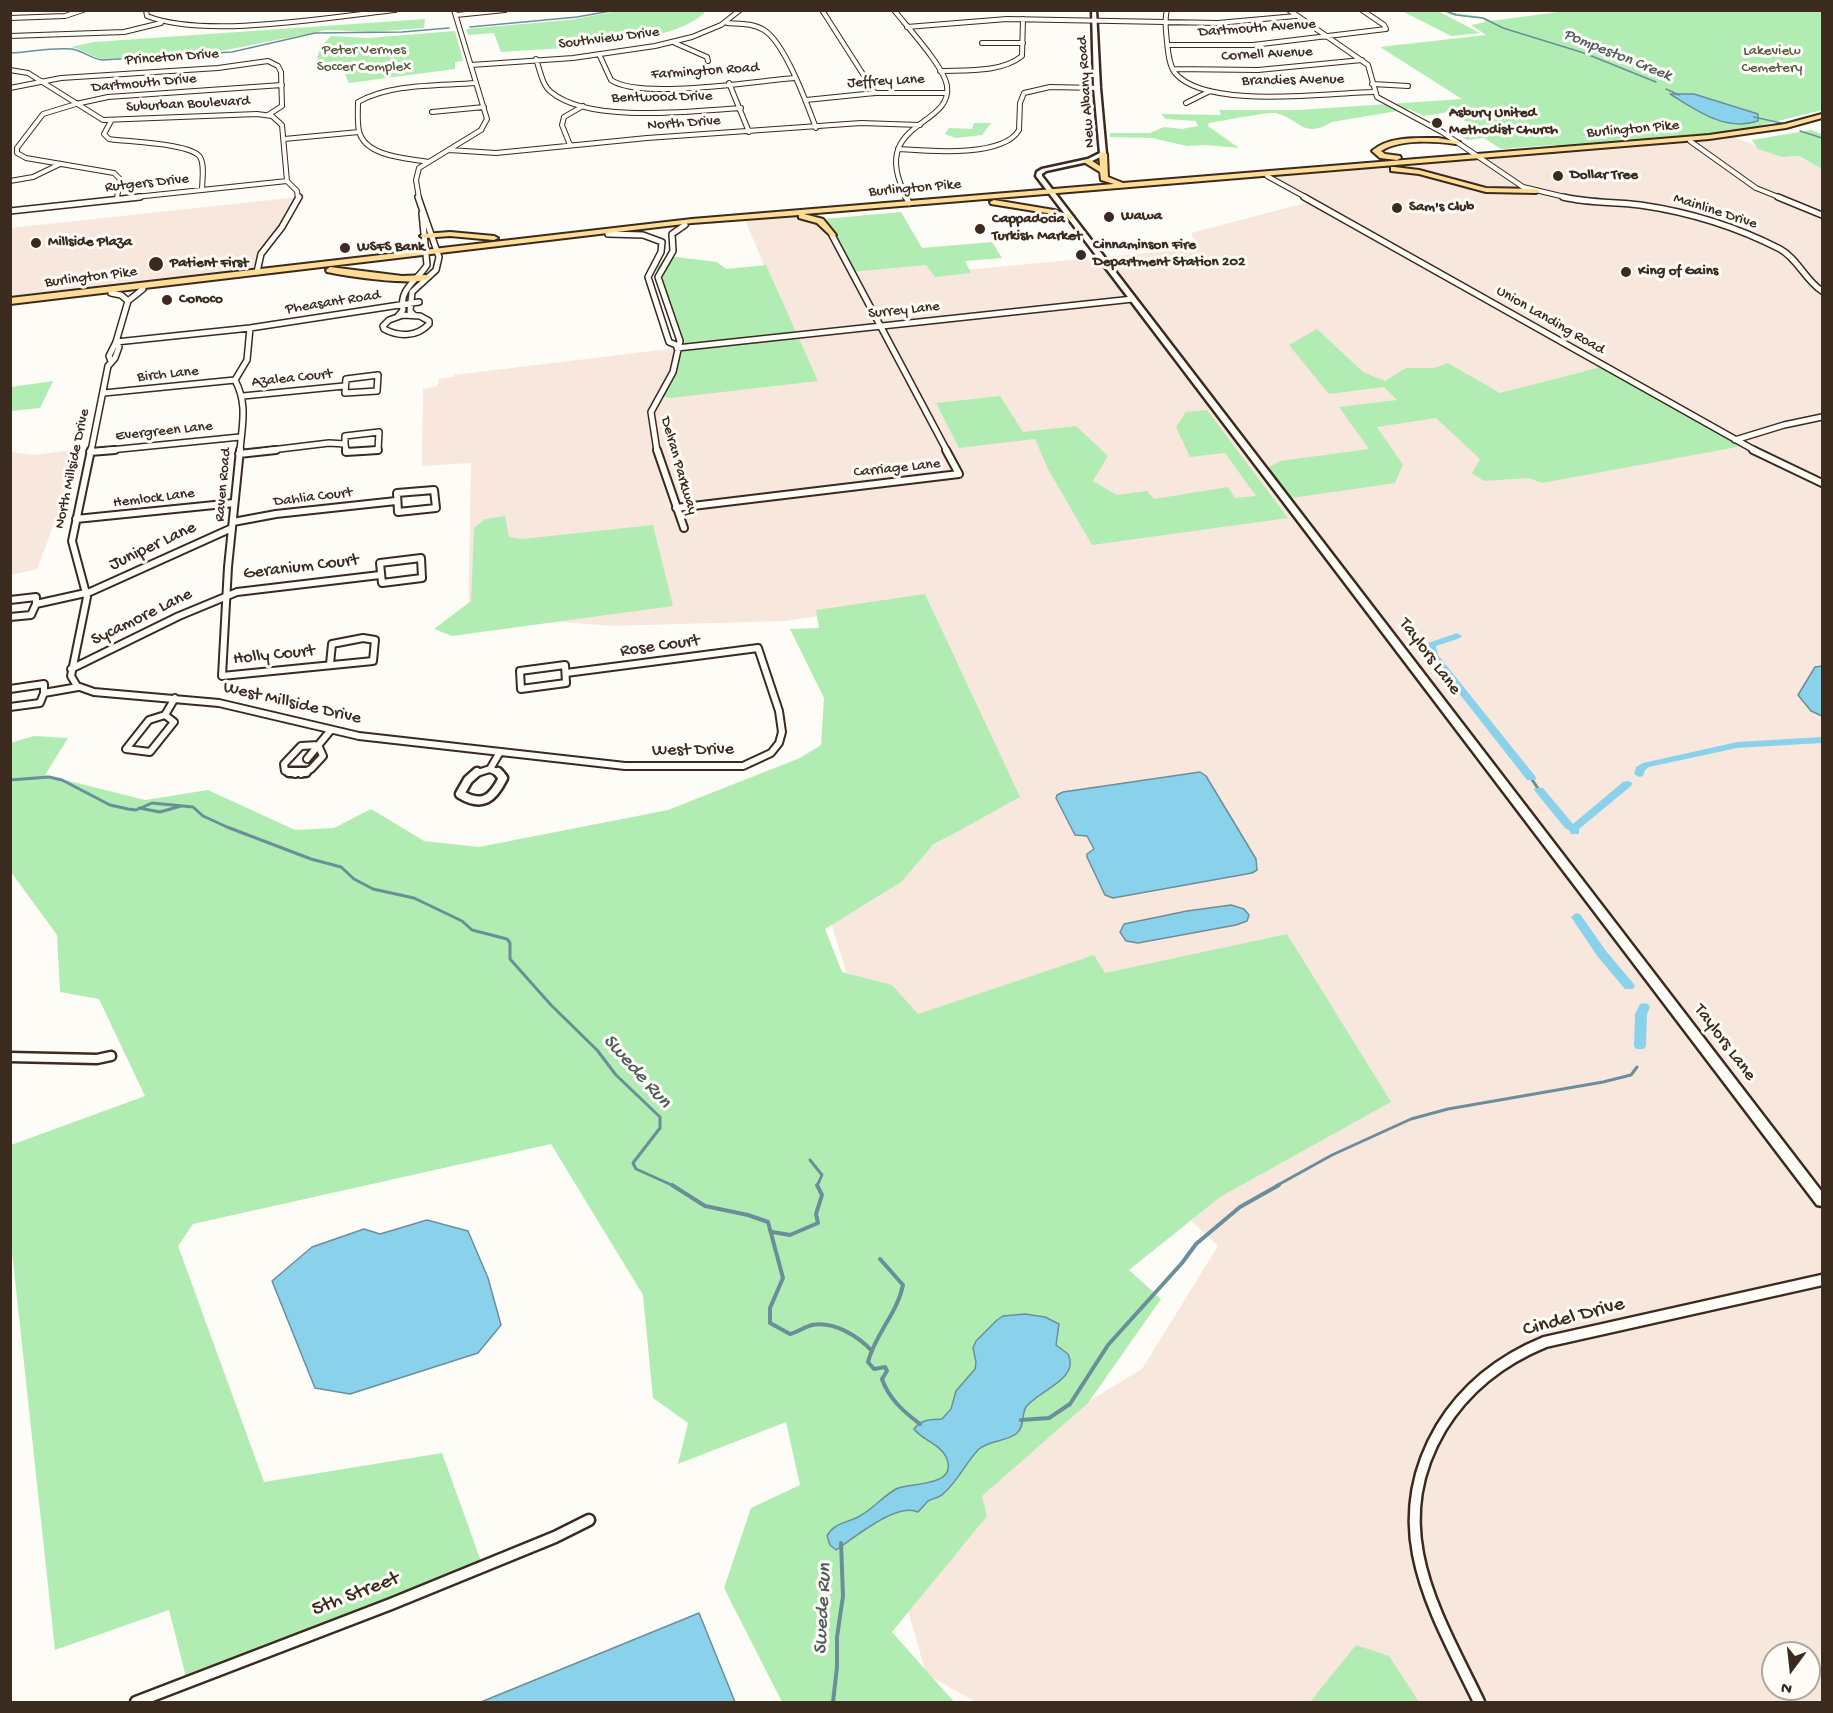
<!DOCTYPE html>
<style>
body{margin:0}
#map{position:relative;width:1833px;height:1713px;overflow:hidden;background:#fdfcf7;font-family:"Gochi Hand",sans-serif}
canvas{display:block}
.frame{position:absolute;inset:0;border:12px solid #3b2a1e;pointer-events:none}
.north{position:absolute;left:1761px;top:1641px;width:60px;height:60px;box-sizing:border-box;background:#fdfcf7;border:2px solid #afa8a0;border-radius:50%;rotate:195deg;font-size:16px;font-weight:700;line-height:24px;text-align:center;color:#3b2a1e}
.north::after{content:'';display:block;margin:auto;width:21px;height:27px;background:#3b2a1e;clip-path:polygon(50% 0,100% 100%,50% 72%,0 100%)}
</style>
<div id="map">
<canvas width="1833" height="1713"></canvas>
<div class="frame"></div>
<div class="north">N</div>
</div>
<script>
const c = document.querySelector('canvas').getContext('2d');
c.lineJoin = 'round';
function fillPath(path, color) { c.fillStyle = color; c.fill(path, 'evenodd'); }
function trace(path, color, width, dash) { c.strokeStyle = color; c.lineWidth = width; c.lineCap = dash ? 'butt' : 'round'; c.setLineDash(dash || []); c.stroke(path); }
function drawText(font, color, halo, rows, align = 'center') {
  c.font = font + ' "Gochi Hand",sans-serif'; c.lineWidth = 6; c.setLineDash([]); c.textBaseline = 'middle'; c.strokeStyle = halo; c.fillStyle = color; for (const [text, x, y, turn = 0] of rows) {
    c.save(); c.translate(x, y); c.rotate((+turn || 0) * Math.PI / 180); c.textAlign = isNaN(turn) ? turn : align; if (halo) c.strokeText(text, 0, 0); c.fillText(text, 0, 0); c.restore();
  }
}
const built = new Path2D(`
 M1733 137 1787 157 1798 156 1822 169V1702H976L926 1674 903 1592 962 1478 1142 1369 1218 1246 1170 1201 851 987 829 916 897 869 1003 802 924 602 784 621 611 626 542 620 468 632 471 463 422 466 423 389 438 386V379L454 377V375L793 334 745 220 801 216 934 264 943 272 1200 248 1191 233 1313 201 1267 176ZM1773 1653H1809V1689H1773Z
 M299 197 289 216 261 250 257 272 11 301 10 228Z
 M82 449 37 569 11 575V452L33 455Z`);
const green = new Path2D(`
 M623 10 706 11C673 47 551 48 501 52L494 33 468 35 466 29 569 20Z
 M1573 10 1822 11V110L1766 124 1742 133 1563 149 1555 145 1501 149 1484 138 1467 140 1448 130 1473 125 1448 112 1424 116 1409 109 1332 122C1302 140 1300 118 1275 113 1265 112 1222 121 1209 123L1208 126 1239 148 1206 145 1187 146 1152 138 1110 137V133H1150L1164 127 1182 129 1198 126 1196 121 1166 119 1161 114 1221 115 1219 110H1299L1462 99 1380 47 1486 35 1471 25 1486 22 1483 19 1451 15 1442 11 1482 17 1491 21Z
 M1402 11H1438L1480 33 1451 36Z
 M425 19 424 28 371 32 327 30 211 53 102 59C91 57 83 49 71 47L94 42Z
 M455 31 463 61 455 62V69L349 83 344 72H317C315 56 320 46 331 36L368 38Z
 M974 123H991L982 135 956 138 945 134 949 128 972 129Z
 M1811 130 1822 134V169L1799 156 1782 157 1758 149 1752 140Z
 M901 212 922 248 992 242 1002 258 965 261 971 273 935 277 926 265 851 272 824 219Z
 M667 256 717 262 726 269 766 265 818 381 671 398 656 395 677 359V348L657 267Z
 M1317 329 1363 372 1385 381 1406 368H1434L1448 363 1500 393 1605 366 1748 445 1542 483 1528 478 1484 481 1472 473 1480 459 1436 418 1377 427 1403 465 1395 483 1292 498 1268 468 1280 461 1369 449 1339 407 1397 400 1384 387 1329 394 1289 345Z
 M53 381 40 408 11 411V387Z
 M1000 396 1023 432 1076 426 1108 456 1093 481 1117 495 1147 491 1154 499 1228 487 1235 498 1256 496 1225 453 1190 457 1176 427 1186 412 1207 410 1288 518 1092 545 1048 469 1035 439 959 448 936 403Z
 M505 516 509 537 522 539 653 525 673 606 452 636 434 629 471 601 474 528 485 519Z
 M925 594 1020 797 933 845 901 882 825 929 842 972 892 985 918 1014 1094 955 1105 973 1287 934 1391 1102 1220 1197 1129 1270 1161 1299 1088 1403 982 1496 987 1516 892 1632 954 1702H782L724 1588 751 1508 800 1485 786 1422 678 1464 688 1423 653 1398 643 1295 551 1144 193 1224 178 1246 264 1482 442 1453 482 1564 187 1681 169 1610 55 1650 11 1243V1145L145 1096 99 999 60 992 57 935 11 872 10 743 34 736 68 738 45 775 145 800 208 790 295 830 334 828 371 809 424 841 479 847 668 810 800 758 821 745 824 698 790 629 819 628 816 610Z
 M1356 1645 1389 1656 1419 1702H1310Z`);
const water = new Path2D(`
 M1670 94H1694L1758 114V121C1725 132 1696 110 1670 94Z
 M1822 666V716L1811 711 1798 695 1815 667Z
 M1200 772 1206 776 1256 859 1257 870 1252 873 1113 898 1105 895 1087 857V854L1094 849 1087 836 1075 835 1056 798 1057 795 1063 792Z
 M1231 905 1244 909 1249 915 1247 921 1236 925 1138 943 1126 941 1120 932 1124 924 1187 911Z
 M427 1220 468 1231 488 1278 501 1325 478 1353 350 1394 315 1388 272 1281 312 1247 364 1229 380 1234Z
 M1025 1314 1045 1317 1059 1324 1056 1345 1068 1354C1081 1379 1037 1391 1026 1407 1021 1415 1025 1426 1017 1433 1007 1442 990 1440 979 1449 966 1462 958 1481 944 1493 940 1498 933 1498 928 1501 925 1504 921 1509 918 1512 897 1502 855 1537 836 1550L830 1545 827 1536C834 1523 846 1523 858 1517 872 1510 882 1497 896 1489 908 1482 960 1488 946 1457 940 1444 922 1440 914 1429 921 1419 930 1420 942 1419L951 1409 956 1391 975 1369 976 1362 973 1348 976 1341 997 1320 1003 1316Z
 M699 1613 735 1702H481Z`);
const streamFar2 = new Path2D(`
 M1444 10 1456 15 1483 18 1503 28 1584 53 1656 82
 M470 27 577 17 616 10
 M10 53C30 52 52 47 72 49 84 51 91 59 102 60L232 52 315 33 402 32 449 28
 M1666 89 1679 95
 M1754 117 1781 123
 M1800 131 1822 138`);
const streamFar1 = new Path2D(`
 M1531 778 1539 790
 M10 780 49 777 62 780 110 805 128 809 136 810 152 803 193 807 203 816 227 827 311 859 341 867 354 879 373 889 414 898 462 921 472 930 507 939 510 943V959L551 1005 597 1050 616 1075 660 1117V1128L633 1163 636 1169 674 1186
 M139 808 160 812 181 806
 M810 1160 822 1175 817 1186
 M1276 1186 1332 1155 1411 1119 1448 1109 1603 1082 1631 1075 1637 1067`);
const stream = new Path2D(`
 M672 1185 705 1206 748 1215 768 1222 783 1278 770 1308V1323L790 1334C798 1332 804 1327 812 1325 834 1321 858 1336 872 1351
 M772 1232 790 1235 818 1223 816 1214 822 1195 817 1185
 M880 1259 903 1285C897 1314 875 1334 868 1362L874 1369 885 1367 887 1371 882 1379C889 1399 904 1412 920 1424
 M1021 1420 1049 1418 1070 1404 1108 1345 1182 1263 1196 1244 1240 1207 1279 1185
 M833 1702 837 1667V1637L843 1596 841 1543`);
const canal = new Path2D(`
 M1457 633 1462 636 1460 638 1436 646 1438 655 1535 776 1536 778 1535 780H1527L1429 655 1426 645 1428 643Z
 M1822 737V743L1737 748 1649 767 1645 770 1643 776 1639 777 1634 774 1636 767 1643 763 1737 742Z
 M1627 781 1631 782 1632 784 1631 786 1579 829V834H1571L1569 830 1565 828 1534 790 1535 788H1543L1573 824 1623 782Z
 M1576 913 1580 914 1606 951 1633 983 1635 986 1633 989H1625L1598 957 1571 917Z
 M1644 1003 1648 1004 1650 1007 1647 1014 1646 1046 1644 1049H1636L1634 1046 1635 1014 1640 1004Z`);
const streetFar4 = new Path2D(`
 M146 10 147 16C205 39 330 17 395 10
 M822 10 875 93
 M894 10C907 27 944 66 947 86 953 128 866 121 907 198
 M1167 10C1164 20 1166 31 1167 42 1168 52 1169 65 1175 73 1206 110 1326 93 1373 92
 M1289 10 1368 65 1377 97 1442 132 1523 187 1569 198
 M456 15 505 10
 M10 18 65 16 83 10
 M727 23C739 24 753 23 764 30 785 43 807 104 816 128
 M907 27 1007 19 1218 23 1296 16
 M10 36 124 32 161 23
 M675 43 707 57 708 61
 M982 43H1023
 M1169 45H1253L1386 29 1384 25 1362 10
 M599 54 611 80C640 100 756 81 794 78
 M536 59C540 70 542 85 551 92 589 124 693 111 741 108
 M471 65 573 58 655 46 692 37 721 25 740 10
 M1173 69 1258 70 1362 60
 M10 70 28 73 103 120 257 114 272 116 282 125 287 181 297 191 298 198
 M940 71C966 70 1001 73 1022 56L1023 19
 M729 83 749 132
 M1372 84 1408 86
 M10 88 61 78 218 68 268 61 278 66 281 72 282 106 268 115
 M806 100 875 93H946
 M1186 103 1210 91
 M432 112 484 107
 M111 121 104 134 109 139C127 142 191 143 200 157 205 165 202 181 202 190
 M284 139 359 132
 M1690 141 1756 188 1781 198
 M570 145 562 125 564 117 583 106
 M898 149C927 151 1003 158 1019 130L1020 103 1024 93 1050 87 1097 88
 M449 150 496 153 647 138 861 123 920 125
 M429 162C407 158 365 157 359 131 357 122 358 111 358 102 392 83 438 86 476 83
 M1267 176 1307 198
 M10 181 33 177 60 164
 M117 198 120 179 114 173 26 158 17 153V148L43 114 76 104 108 97 282 85
 M126 198 287 181
 M419 198 416 180 419 168 481 130 487 119 454 10`);
const streetFar3 = new Path2D(`
 M906 197 909 203
 M1304 197 1756 451
 M1563 197C1588 203 1614 202 1640 205 1689 212 1737 227 1780 249 1798 259 1805 280 1822 291
 M1778 197 1822 215
 M10 211 140 197
 M608 234 643 235 662 242 661 252 648 277 669 342 676 345
 M832 235 947 451
 M257 272 261 254 282 227 299 197
 M111 293 121 295 128 301
 M403 315 420 316 429 321V324C417 337 399 337 384 329L383 326 389 320Z
 M414 315 410 311 412 292 436 270 439 257 418 197
 M398 316 403 310C399 288 417 281 427 265L422 213
 M116 342 250 328 419 302
 M677 348 1133 299
 M111 361 109 356 116 342 128 301 143 289
 M378 375 377 391 345 393 346 379Z
 M235 380C248 405 242 424 240 451
 M235 380 247 360 250 328
 M104 393 235 380
 M243 396 344 386
 M1735 440 1784 425 1822 417
 M345 444 346 451
 M345 444V436L379 432 378 450 362 451
 M91 451 108 366 115 358 119 347 116 342
 M100 451 240 437
 M263 451 329 443 345 444
 M657 451 651 412 673 372 680 341 658 277 673 251 672 234 685 225`);
const streetFar2 = new Path2D(`
 M91 450 72 541 87 597 71 676 77 686 94 692 219 703 359 736 625 766H743L771 753 779 743 782 732 779 711 758 648 566 673
 M240 450 228 567 222 676 373 661 375 640 363 638 332 644 330 664
 M346 450V452L378 450
 M657 450 684 528
 M1753 450 1822 483
 M90 452 115 450
 M239 454 276 450
 M434 490 436 508 398 512 397 493Z
 M676 508 959 474 946 450
 M76 519 234 503
 M233 522 276 514 396 501
 M421 558 422 578 382 583 380 563Z
 M10 600 36 597V604L31 615 10 617
 M36 604 90 592 232 528
 M565 665 566 683 521 689 520 671Z
 M71 669 179 616 237 592 380 575
 M10 689 44 684V693L40 703 10 707
 M44 693 78 687
 M165 715 174 722 150 752 126 749 149 720Z
 M165 715 175 698
 M307 759 330 731
 M490 769 500 752
 M295 774 285 771 284 764 301 746 318 745 323 756 311 769 301 774
 M474 774 490 769 501 774`);
const streetFar1 = new Path2D(`
 M289 772H306
 M477 772 468 780 460 794C483 808 493 798 503 778L498 772
 M10 1057 97 1059 111 1056`);
const street = new Path2D(`
 M136 1702 391 1604 555 1537 589 1520
 M1479 1702C1434 1609 1382 1528 1441 1428 1466 1387 1501 1360 1545 1342L1822 1280`);
const secondary = new Path2D(`
 M1092 10H1096L1100 88 1106 154 1092 161 1046 171 1042 174V176L1822 1192V1206L1817 1205 1036 176 1037 172 1042 169 1088 159 1100 153 1094 88Z`);
const highway = new Path2D(`
 M1822 114V118L1786 128 1709 139 804 214 823 219 836 235 832 237 817 223 799 218V215L692 223 10 304V298L692 219 1114 184 1101 180 1100 172 1082 161 1089 159 1100 166 1099 154 1103 152 1107 154 1108 177 1123 183 1709 135 1785 124Z
 M1438 138 1460 142 1456 144C1434 141 1400 139 1381 151L1385 154 1400 156 1401 158 1397 160 1380 158 1372 151C1388 136 1418 138 1438 138Z
 M1394 167 1419 170 1486 188 1536 189 1540 191 1536 193 1486 192 1419 174 1391 171V167Z
 M994 200 1054 210 1074 217 1070 219 1053 214 991 204 990 202Z
 M450 232 494 236 498 238 494 240 450 236 424 238 420 236 424 234Z
 M330 267 402 276 426 275 430 278C416 287 346 276 327 272L326 270Z`);
const markers = [
 [1437,123,6,"#3b2a1e"],
 [1558,176,6,"#3b2a1e"],
 [1397,208,6,"#3b2a1e"],
 [1109,217,6,"#3b2a1e"],
 [980,229,6,"#3b2a1e"],
 [36,243,6,"#3b2a1e"],
 [345,248,6,"#3b2a1e"],
 [1081,255,6,"#3b2a1e"],
 [156,264,8,"#3b2a1e"],
 [1626,272,6,"#3b2a1e"],
 [167,300,6,"#3b2a1e"]
];
const farStreetnames = [
 ["Dartmouth Avenue",1257,29,-4],
 ["Southview Drive",609,39,-7],
 ["Cornell Avenue",1267,55,-3],
 ["Princeton Drive",172,58,-4],
 ["Farmington Road",705,72,-4],
 ["Brandies Avenue",1293,81,-1],
 ["Jeffrey Lane",886,82,-3],
 ["Dartmouth Drive",144,84,-5],
 ["New Albany Road",1087,92,-94],
 ["Bentwood Drive",662,98,-1],
 ["Suburban Boulevard",188,105,-3],
 ["North Drive",684,124,-4],
 ["Burlington Pike",1633,130,-5],
 ["Rutgers Drive",147,184,-6],
 ["Burlington Pike",915,189,-5],
 ["Mainline Drive",1715,212,18],
 ["Burlington Pike",91,278,-7],
 ["Pheasant Road",333,303,-9],
 ["Surrey Lane",904,311,-6],
 ["Union Landing Road",1550,321,30],
 ["Birch Lane",168,375,-6],
 ["Azalea Court",292,379,-6],
 ["Evergreen Lane",164,432,-6],
 ["Delran Parkway",678,466,74],
 ["North Millside Drive",73,469,-78],
 ["Carriage Lane",897,469,-6],
 ["Raven Road",224,485,-85],
 ["Dahlia Court",313,498,-7],
 ["Hemlock Lane",154,499,-7]
];
const farParknames = [
 ["Peter Vermes",364,51],
 ["Soccer Complex",364,68],
 ["Lakeview",1772,52],
 ["Cemetery",1772,69]
];
const farPoinames = [
 ["Asbury United",1449,114],
 ["Methodist Church",1449,131],
 ["Dollar Tree",1570,176],
 ["Sam's Club",1409,208],
 ["Wawa",1121,217],
 ["Cappadocia",992,220],
 ["Turkish Market",992,237],
 ["Millside Plaza",48,243],
 ["Cinnaminson Fire",1093,246],
 ["Department Station 202",1093,263],
 ["WSFS Bank",357,248],
 ["Patient First",170,264],
 ["King of Gains",1638,272],
 ["Conoco",179,300]
];
const farWaternames = [
 ["Pompeston Creek",1617,56,22]
];
const streetNames = [
 ["Juniper Lane",153,547,-25],
 ["Geranium Court",301,568,-7],
 ["Sycamore Lane",142,618,-26],
 ["Rose Court",660,647,-8],
 ["Holly Court",274,656,-6],
 ["Taylors Lane",1429,657,53],
 ["West Millside Drive",292,704,13],
 ["West Drive",693,751,-1],
 ["Taylors Lane",1724,1043,53]
];
const waterNames = [
 ["Swede Run",636,1072,48],
 ["Swede Run",824,1609,-87]
];
const nearStreetnames = [
 ["Cindel Drive",1574,1318,-15],
 ["5th Street",356,1595,-21]
];
fillPath(built, '#f8e7dd');
fillPath(green, '#b1edb2');
fillPath(water, '#8ad2ec');
trace(water, '#6a8f9a', 1.5);
trace(streamFar2, '#6a8f9a', 1.5);
trace(streamFar1, '#6a8f9a', 3);
trace(stream, '#6a8f9a', 4);
fillPath(canal, '#8ad2ec');
trace(streetFar4, '#3b2a1e', 6);
trace(streetFar3, '#3b2a1e', 8);
trace(streetFar2, '#3b2a1e', 10);
trace(streetFar1, '#3b2a1e', 13);
trace(street, '#3b2a1e', 15);
trace(secondary, '#3b2a1e', 5);
trace(highway, '#3b2a1e', 4);
trace(streetFar4, '#fdfcf7', 4);
trace(streetFar3, '#fdfcf7', 5);
trace(streetFar2, '#fdfcf7', 6);
trace(streetFar1, '#fdfcf7', 8);
trace(street, '#fdfcf7', 10);
fillPath(secondary, '#fdfcf7');
fillPath(highway, '#ffdd96');
for (const [x, y, r, color] of markers) { const dot = new Path2D(); dot.arc(x, y, r, 0, 2 * Math.PI); c.fillStyle = color; c.fill(dot); trace(dot, '#fdfcf7', 2); }
drawText('15px', '#3b2a1e', '#fdfcf7', farStreetnames);
drawText('15px', '#585b43', '#fdfcf7', farParknames);
drawText('bold 15px', '#3b2a1e', '#fdfcf7', farPoinames, 'left');
drawText('italic 16px', '#535c5c', '#fdfcf7', farWaternames);
drawText('18px', '#3b2a1e', '#fdfcf7', streetNames);
drawText('italic 20px', '#535c5c', '#fdfcf7', waterNames);
drawText('21px', '#3b2a1e', '#fdfcf7', nearStreetnames);
</script>
